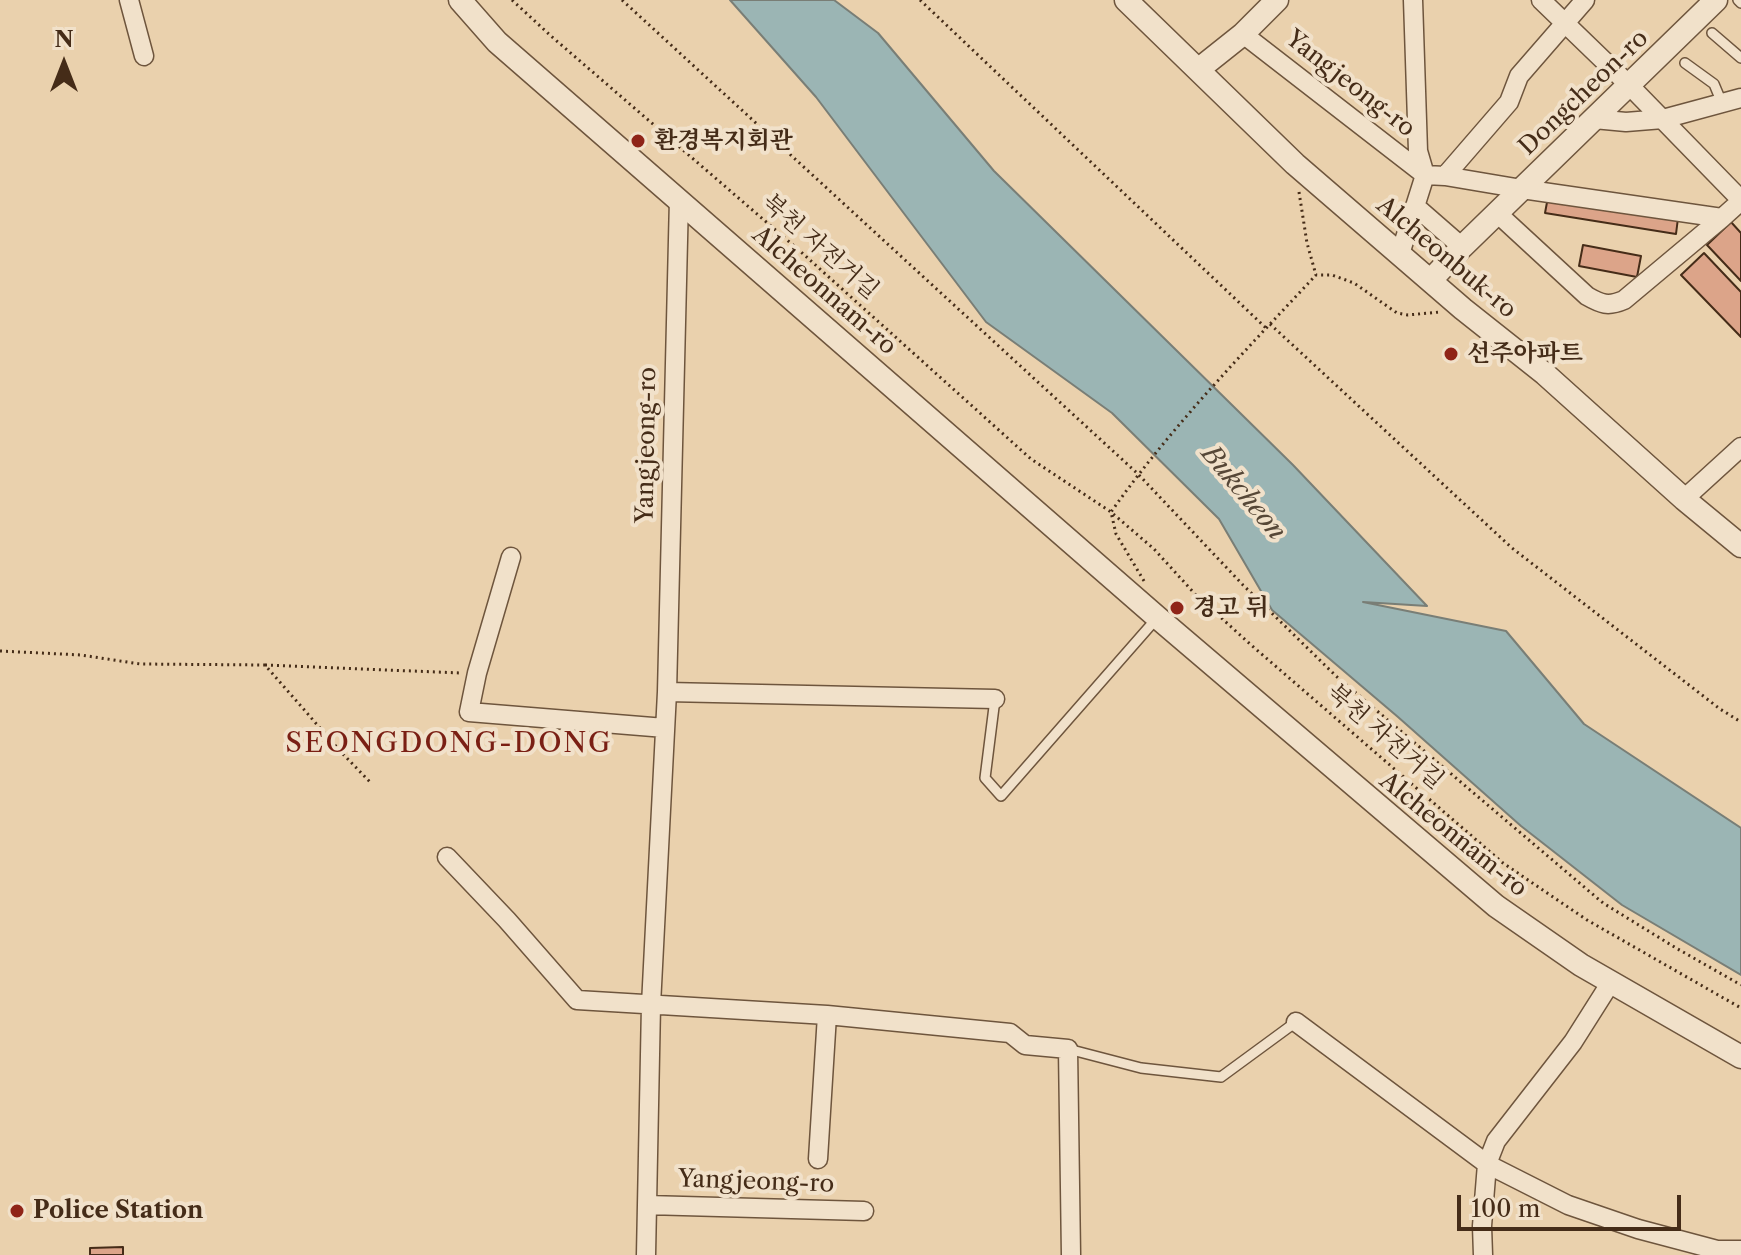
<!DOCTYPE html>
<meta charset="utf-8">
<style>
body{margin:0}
#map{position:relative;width:1741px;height:1255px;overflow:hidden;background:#ead1ad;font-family:"Libre Caslon Text",serif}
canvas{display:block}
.north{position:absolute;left:24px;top:24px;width:80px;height:80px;-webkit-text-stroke:6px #f1e1ca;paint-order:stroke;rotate:0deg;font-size:22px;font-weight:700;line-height:32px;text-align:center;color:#452c18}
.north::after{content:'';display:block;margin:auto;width:28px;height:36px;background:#452c18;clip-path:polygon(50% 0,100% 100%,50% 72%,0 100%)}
.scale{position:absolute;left:1457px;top:1195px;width:224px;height:36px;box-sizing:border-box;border:4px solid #452c18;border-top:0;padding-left:10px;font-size:24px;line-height:28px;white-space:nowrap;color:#452c18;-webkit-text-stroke:6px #f1e1ca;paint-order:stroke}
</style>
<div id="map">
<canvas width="1741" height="1255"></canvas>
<div class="north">N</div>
<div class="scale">100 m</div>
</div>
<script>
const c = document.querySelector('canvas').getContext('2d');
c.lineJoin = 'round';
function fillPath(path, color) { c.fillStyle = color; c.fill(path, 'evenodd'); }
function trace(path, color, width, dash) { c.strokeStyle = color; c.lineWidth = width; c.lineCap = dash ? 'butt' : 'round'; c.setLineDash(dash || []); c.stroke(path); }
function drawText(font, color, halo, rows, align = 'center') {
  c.font = font + ' "Libre Caslon Text","Noto Serif KR",serif'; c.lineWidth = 8; c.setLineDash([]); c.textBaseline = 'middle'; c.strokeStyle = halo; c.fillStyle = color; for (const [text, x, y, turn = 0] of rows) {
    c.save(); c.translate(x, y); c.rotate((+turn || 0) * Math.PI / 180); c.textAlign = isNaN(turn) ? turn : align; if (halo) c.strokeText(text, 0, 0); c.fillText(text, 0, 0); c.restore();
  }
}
const water = new Path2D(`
 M730 0H834L878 33 994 171 1293 465 1427 606 1363 602 1506 631 1584 724 1741 828V975L1622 905 1521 826 1398 717 1272 610 1219 519 1112 413 986 322 816 97Z`);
const building = new Path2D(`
 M1548 197 1678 218 1676 234 1545 213Z
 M1731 222 1741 233V281L1707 245Z
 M1583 245 1641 256 1637 277 1579 266Z
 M1704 253 1741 292V337L1681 275Z
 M123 1247V1255H90V1248Z`);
const path = new Path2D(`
 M512 0 551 36 801 252 1031 459 1111 512 1154 549 1195 594 1250 644 1503 863 1587 920 1741 1008
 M622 0 1138 474 1243 585 1336 676 1603 903 1676 948 1741 985
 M920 0 1266 328
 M1299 192 1307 243 1316 275H1332L1354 283 1397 313 1408 315 1440 312
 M1270 324 1512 548 1720 709 1741 722
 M1144 581 1116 534 1111 512C1171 427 1245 351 1316 275
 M0 651 81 655 140 664 265 665 341 752 370 782
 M265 665 461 673`);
const service = new Path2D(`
 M1738 0 1741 3
 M1712 33 1741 58
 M1685 63 1714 84 1722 103
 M995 699 985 778 1001 796 1157 618
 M1068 1049 1141 1068 1221 1077 1296 1022`);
const minor = new Path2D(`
 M129 0 144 56
 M1541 0 1629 85 1741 200
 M1243 34 1425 175 1445 176 1522 189 1722 218 1741 201
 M1594 119 1626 122 1663 119 1741 98
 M1445 176 1509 102 1519 76 1585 0
 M1415 206 1462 247
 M1497 213 1587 296C1601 304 1608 307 1624 300L1722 218
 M1400 254 1425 175 1418 151 1413 0
 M1684 499 1741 447
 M511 557 477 673 469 712 665 728
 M667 692 995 699
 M447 857 507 920 577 1000 827 1015 1010 1033 1025 1045 1068 1049 1071 1255
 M1296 1022 1487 1164 1568 1205 1638 1229 1717 1250H1741
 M818 1159 827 1015
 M647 1205 864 1211
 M646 1255 651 1005 667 692 679 199
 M1483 1255 1482 1226 1487 1164 1496 1141 1573 1042 1611 982`);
const tertiary = new Path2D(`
 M460 0 497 42 1158 618 1496 906 1581 965 1741 1057
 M1126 0 1295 164 1463 309 1545 374 1684 499 1741 546
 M1199 69 1243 34 1277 0
 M1431 280 1462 247 1716 0`);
const markers = [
 [638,141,8,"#8f2418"],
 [1451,354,8,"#8f2418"],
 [1177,608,8,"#8f2418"],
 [17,1211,8,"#8f2418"]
];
const streetNames = [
 ["Yangjeong-ro",1350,84,38],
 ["Dongcheon-ro",1584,93,-44],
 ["북천 자전거길",820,247,41],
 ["Alcheonbuk-ro",1446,258,40],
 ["Alcheonnam-ro",824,291,41],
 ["Yangjeong-ro",647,445,-89],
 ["북천 자전거길",1385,737,41],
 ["Alcheonnam-ro",1453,835,39],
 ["Yangjeong-ro",756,1182,2]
];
const poiNames = [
 ["환경복지회관",654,141],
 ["선주아파트",1467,354],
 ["경고 뒤",1193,608],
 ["Police Station",33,1211]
];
const waterNames = [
 ["Bukcheon",1243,493,50]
];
const quarterNames = [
 ["SEONGDONG-DONG",449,744]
];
fillPath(water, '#9bb5b4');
trace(water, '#797e76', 2);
fillPath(building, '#dca489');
trace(building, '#452c18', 2);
trace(service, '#6e553d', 12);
trace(minor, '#6e553d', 21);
trace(tertiary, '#6e553d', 25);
trace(path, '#452c18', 3, [2, 4]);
trace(service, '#f1e1ca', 9);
trace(minor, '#f1e1ca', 18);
trace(tertiary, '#f1e1ca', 22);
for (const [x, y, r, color] of markers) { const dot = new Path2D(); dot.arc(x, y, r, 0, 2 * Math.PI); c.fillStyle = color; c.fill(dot); trace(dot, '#f1e1ca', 3); }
drawText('24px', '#452c18', '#f1e1ca', streetNames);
drawText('bold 24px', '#452c18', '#f1e1ca', poiNames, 'left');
drawText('italic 26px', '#564737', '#f1e1ca', waterNames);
c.letterSpacing = '2px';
drawText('28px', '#7a1f14', '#f1e1ca', quarterNames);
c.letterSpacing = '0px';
</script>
